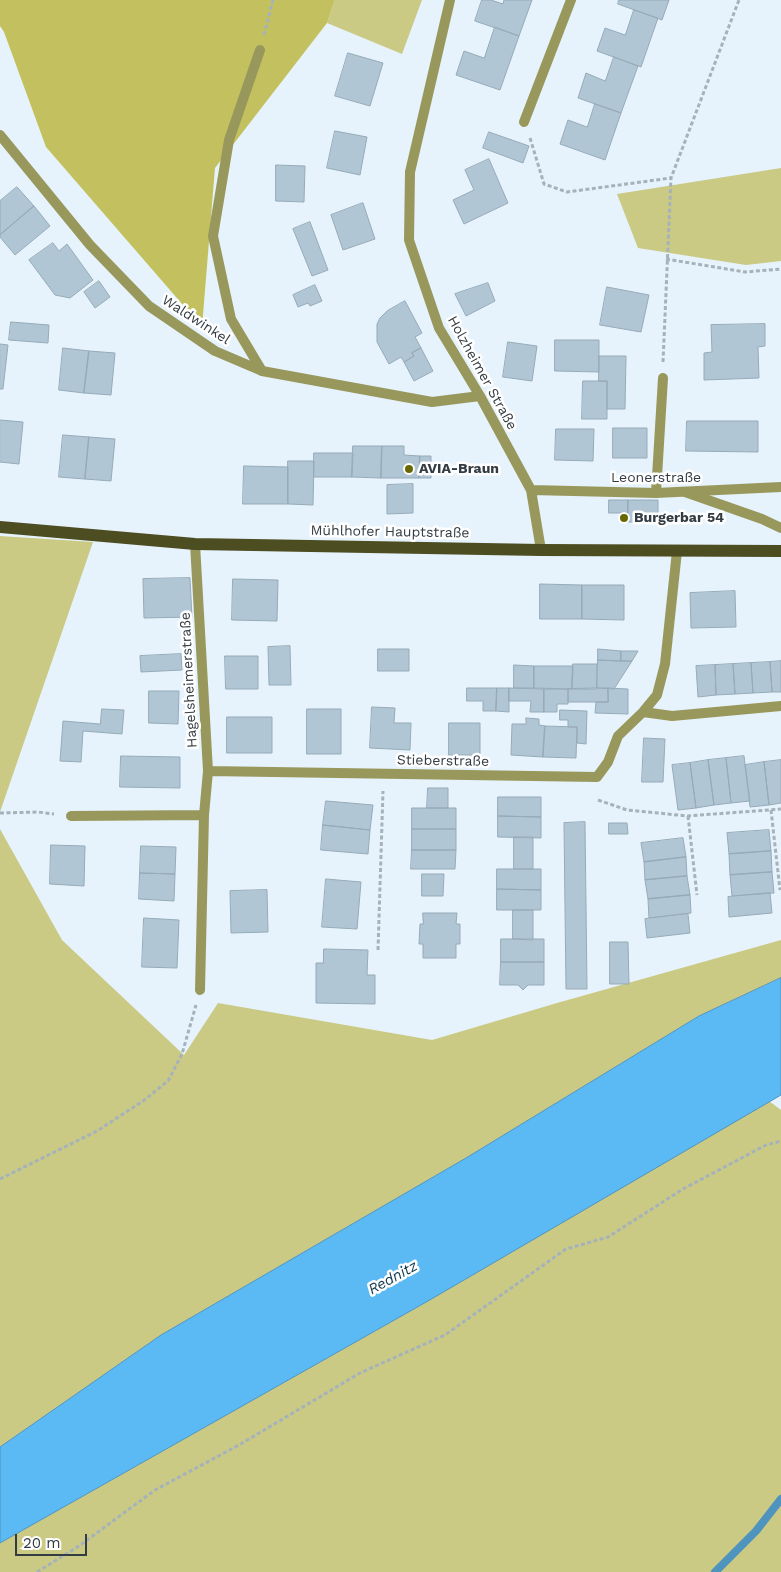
<!DOCTYPE html>
<meta charset="utf-8">
<style>
body{margin:0}
#map{position:relative;width:781px;height:1572px;overflow:hidden;background:#e6f3fc;font-family:"Work Sans",sans-serif}
canvas{display:block}
.scale{position:absolute;left:15px;top:1534px;width:72px;height:22px;box-sizing:border-box;border:2px solid #333c42;border-top:0;padding-left:6px;font-size:15px;line-height:18px;white-space:nowrap;color:#333c42;-webkit-text-stroke:4px #fff;paint-order:stroke}
</style>
<div id="map">
<canvas width="781" height="1572"></canvas>
<div class="scale">20 m</div>
</div>
<script>
const c = document.querySelector('canvas').getContext('2d');
c.lineJoin = 'round';
function fillPath(path, color) { c.fillStyle = color; c.fill(path, 'evenodd'); }
function trace(path, color, width, dash) { c.strokeStyle = color; c.lineWidth = width; c.lineCap = dash ? 'butt' : 'round'; c.setLineDash(dash || []); c.stroke(path); }
function drawText(font, color, halo, rows, align = 'center') {
  c.font = font + ' "Work Sans",sans-serif'; c.lineWidth = 5; c.setLineDash([]); c.textBaseline = 'middle'; c.strokeStyle = halo; c.fillStyle = color; for (const [text, x, y, turn = 0] of rows) {
    c.save(); c.translate(x, y); c.rotate((+turn || 0) * Math.PI / 180); c.textAlign = isNaN(turn) ? turn : align; if (halo) c.strokeText(text, 0, 0); c.fillText(text, 0, 0); c.restore();
  }
}
const green = new Path2D(`
 M335 0H422L402 54 327 23Z
 M781 168V261L746 265 638 248 617 194Z
 M0 536 93 542 0 812Z
 M0 829 62 940 184 1055 218 1003 432 1040 557 1003 781 940V978L699 1016 466 1158 161 1335 0 1447Z
 M769 1101 781 1110V1572H0V1543L428 1301Z`);
const forest = new Path2D(`
 M0 0H335L327 23 215 168 202 327 46 147 4 32 0 26Z`);
const water = new Path2D(`
 M781 978V1095L428 1301 0 1543V1447L161 1335 466 1158 699 1016Z`);
const stream = new Path2D(`
 M715 1572 756 1531 781 1499`);
const building = new Path2D(`
 M482 0H491L503 4 504 0H532L519 36 475 21Z
 M619 0H669L662 20 618 4Z
 M634 10 658 18 641 67 597 51 605 28 625 35Z
 M495 27 519 36 500 90 456 75 464 51 484 58Z
 M348 53 383 63 370 106 335 96Z
 M614 57 638 66 621 113 578 98 586 73 605 81Z
 M595 104 621 113 605 160 560 144 568 120 587 127Z
 M335 131 367 137 360 175 327 168Z
 M489 132 529 146 523 163 483 148Z
 M489 159 508 203 464 224 453 200 474 190 465 170Z
 M276 165 305 166 304 202 276 201Z
 M17 187 34 206 0 235V201Z
 M363 203 375 239 343 250 331 215Z
 M34 206 50 226 15 255 0 237V235Z
 M310 222 328 270 312 276 293 229Z
 M53 243 59 251 67 244 93 280 70 298 55 295 29 260Z
 M99 281 110 297 95 308 84 292Z
 M488 283 495 301 466 316 455 294Z
 M315 285 322 301 310 306 308 303 298 307 293 295Z
 M607 287 649 295 641 332 600 325Z
 M405 301 422 333 415 337 421 348 412 353 414 356 404 362 401 357 389 364 377 342V324L380 318 387 311Z
 M11 322 49 325 48 343 9 340Z
 M765 324V346L758 347 759 378 704 380V353L712 352 711 325Z
 M555 340H599V372L555 371Z
 M508 342 537 346 532 381 503 377Z
 M0 344 8 345 3 389H0Z
 M63 348 89 351 84 393 59 390Z
 M421 348 433 371 414 381 404 362 414 356 412 353Z
 M89 351 115 353 111 395 84 393Z
 M599 356H626L625 409H607V381H599Z
 M583 381H607V419H582Z
 M0 420 23 422 19 464 0 462Z
 M687 421H758V452L686 451Z
 M613 428H647V458H613Z
 M556 429H594L593 461 555 460Z
 M63 435 89 437 85 479 59 477Z
 M89 437 115 439 111 481 85 479Z
 M353 446H382L381 478 352 477Z
 M382 446H404V455L420 456 419 478H381Z
 M314 453H353L352 477H314Z
 M420 456H431V478H419Z
 M288 461H314L313 505 288 504Z
 M244 466 288 467V504H243Z
 M413 484V513L387 514V485Z
 M609 500H628V513H609Z
 M628 500H658V522H628Z
 M190 578 192 617 144 618 143 579Z
 M233 579 278 580 277 621 232 620Z
 M540 584 582 585V619H540Z
 M582 585H624V620L582 619Z
 M735 591 736 627 691 628 690 593Z
 M290 646 291 685H269L268 647Z
 M378 649H409V671H378Z
 M598 649 621 651V661L598 660Z
 M621 651H638L632 661H621Z
 M181 654 182 670 141 672 140 656Z
 M225 656H258V689H226Z
 M598 660 621 661H632L614 689 597 688Z
 M781 661V692H772L770 662Z
 M770 662 772 692 753 693 751 663Z
 M751 663 753 693 735 694 733 664Z
 M573 664H597V689H572Z
 M733 664 735 694 716 695 715 665Z
 M514 665 534 666V688H514Z
 M715 665 716 695 698 697 696 666Z
 M534 666H573L572 689 534 688Z
 M467 688H497L496 711H483V701H467Z
 M497 688H509V712L496 711Z
 M509 688 544 689V712H530L531 701H509Z
 M597 688H608V702H568V689Z
 M608 688 628 689V714L595 713 596 702H608Z
 M544 689H568V704H557V712H544Z
 M149 691H179L178 724 149 723Z
 M372 707 395 708 394 723H411L410 750 370 748Z
 M102 709 124 710 122 734 83 731 81 762 60 761 63 721 100 724Z
 M307 709H341V754H307Z
 M560 710 587 711 586 744 577 743V727H568V720H560Z
 M227 717H272V753H227Z
 M526 718 539 719V725L545 726 543 757 511 755 512 724H526Z
 M449 723H480V755H449Z
 M545 726 577 727 576 758 543 757Z
 M644 738 665 739 663 782H642Z
 M121 756 180 757V788L120 787Z
 M744 756 750 801 731 803 726 758Z
 M726 758 731 803 714 805 708 760Z
 M708 760 714 805 696 808 690 763Z
 M781 760V803L769 805 764 762Z
 M764 762 769 805 750 807 745 765Z
 M690 763 696 808 678 810 672 765Z
 M428 788H448V808H427Z
 M498 797H541V817L498 816Z
 M326 801 373 805 370 830 323 825Z
 M412 808H456V829H412Z
 M498 816 541 817V838L498 837Z
 M585 822 587 989H566L564 823Z
 M609 823H627L628 834H609Z
 M323 825 370 830 368 854 321 850Z
 M412 829H456V850H412Z
 M769 830 771 851 729 854 727 833Z
 M514 837H533V869H514Z
 M683 838 686 857 644 862 641 843Z
 M51 845 85 846 84 886 50 884Z
 M141 846 176 847 175 874 140 873Z
 M412 850H456L455 869H411Z
 M771 851 772 872 730 875 729 854Z
 M686 857 687 876 645 880 644 862Z
 M497 869H541V890L497 889Z
 M772 872 774 893 732 896 730 875Z
 M140 873 175 874 174 901 139 899Z
 M422 874H444L443 896H422Z
 M687 876 690 895 648 899 645 880Z
 M326 879 361 882 357 929 322 927Z
 M497 889 541 890V910H497Z
 M267 890 268 932 231 933 230 891Z
 M770 893 772 913 729 917 728 897Z
 M690 895 691 913 649 918 648 899Z
 M513 910H533V940L513 939Z
 M423 913H457L456 924H460V944H456V958H423V944H419L420 924H423Z
 M688 914 690 933 647 938 645 919Z
 M144 918 179 920 177 968 142 967Z
 M501 939H544V962H501Z
 M610 942H628L629 984H610Z
 M324 949 368 950 367 975H375V1004L316 1003V963H323Z
 M501 962H544V985H528L523 990 518 985H500Z`);
const path = new Path2D(`
 M264 35 273 0
 M530 138 544 184 567 192 671 178
 M666 259 745 272 781 269
 M663 362 671 178 739 0
 M598 800 627 810 688 816 781 809
 M771 810 780 890
 M0 813 38 812 54 814
 M688 816 697 895
 M378 950 383 791
 M0 1179 97 1131 143 1101 168 1081 182 1054 196 1005
 M37 1572 79 1546 155 1490 239 1445 360 1373 445 1335 566 1249 608 1237 683 1189 766 1145 781 1141`);
const lane = new Path2D(`
 M260 50 229 140 213 236 231 319 262 371
 M685 492 762 519 781 528
 M656 493 663 378`);
const street = new Path2D(`
 M450 0 410 172 409 240 439 328 480 396 531 490 541 550
 M524 122 571 0
 M0 135 90 245 149 306 215 351 262 371 432 402 480 396
 M531 490 656 493 781 487
 M195 544 208 771 204 815 200 990
 M643 712 672 716 781 706
 M208 771 597 777 608 762 618 736 643 712 657 695 665 664 677 551
 M71 816 204 815`);
const primary = new Path2D(`
 M0 527 195 544 541 550 781 551`);
const markers = [
 [409,469,5,"#696700"],
 [624,518,5,"#696700"]
];
const streetNames = [
 ["Waldwinkel",196,320,33],
 ["Holzheimer Straße",482,373,61],
 ["Leonerstraße",656,478],
 ["Mühlhofer Hauptstraße",390,532,1],
 ["Hagelsheimerstraße",189,680,-93],
 ["Stieberstraße",443,761,1]
];
const poiNames = [
 ["AVIA-Braun",419,469],
 ["Burgerbar 54",634,518]
];
const waterNames = [
 ["Rednitz",393,1278,-29]
];
fillPath(green, '#caca85');
fillPath(forest, '#c3c15f');
fillPath(water, '#5bb9f3');
trace(water, '#4f94be', 1);
trace(stream, '#4f94be', 8);
fillPath(building, '#b1c6d4');
trace(building, '#96aab8', 1);
trace(path, '#a6b2ba', 3, [4, 2.5]);
trace(lane, '#99985c', 10);
trace(street, '#99985c', 10);
trace(primary, '#4d4d22', 12);
for (const [x, y, r, color] of markers) { const dot = new Path2D(); dot.arc(x, y, r, 0, 2 * Math.PI); c.fillStyle = color; c.fill(dot); trace(dot, '#fff', 2); }
drawText('14px', '#333c42', '#fff', streetNames);
drawText('bold 14px', '#333c42', '#fff', poiNames, 'left');
drawText('italic 15px', '#123a51', '#fff', waterNames);
</script>
